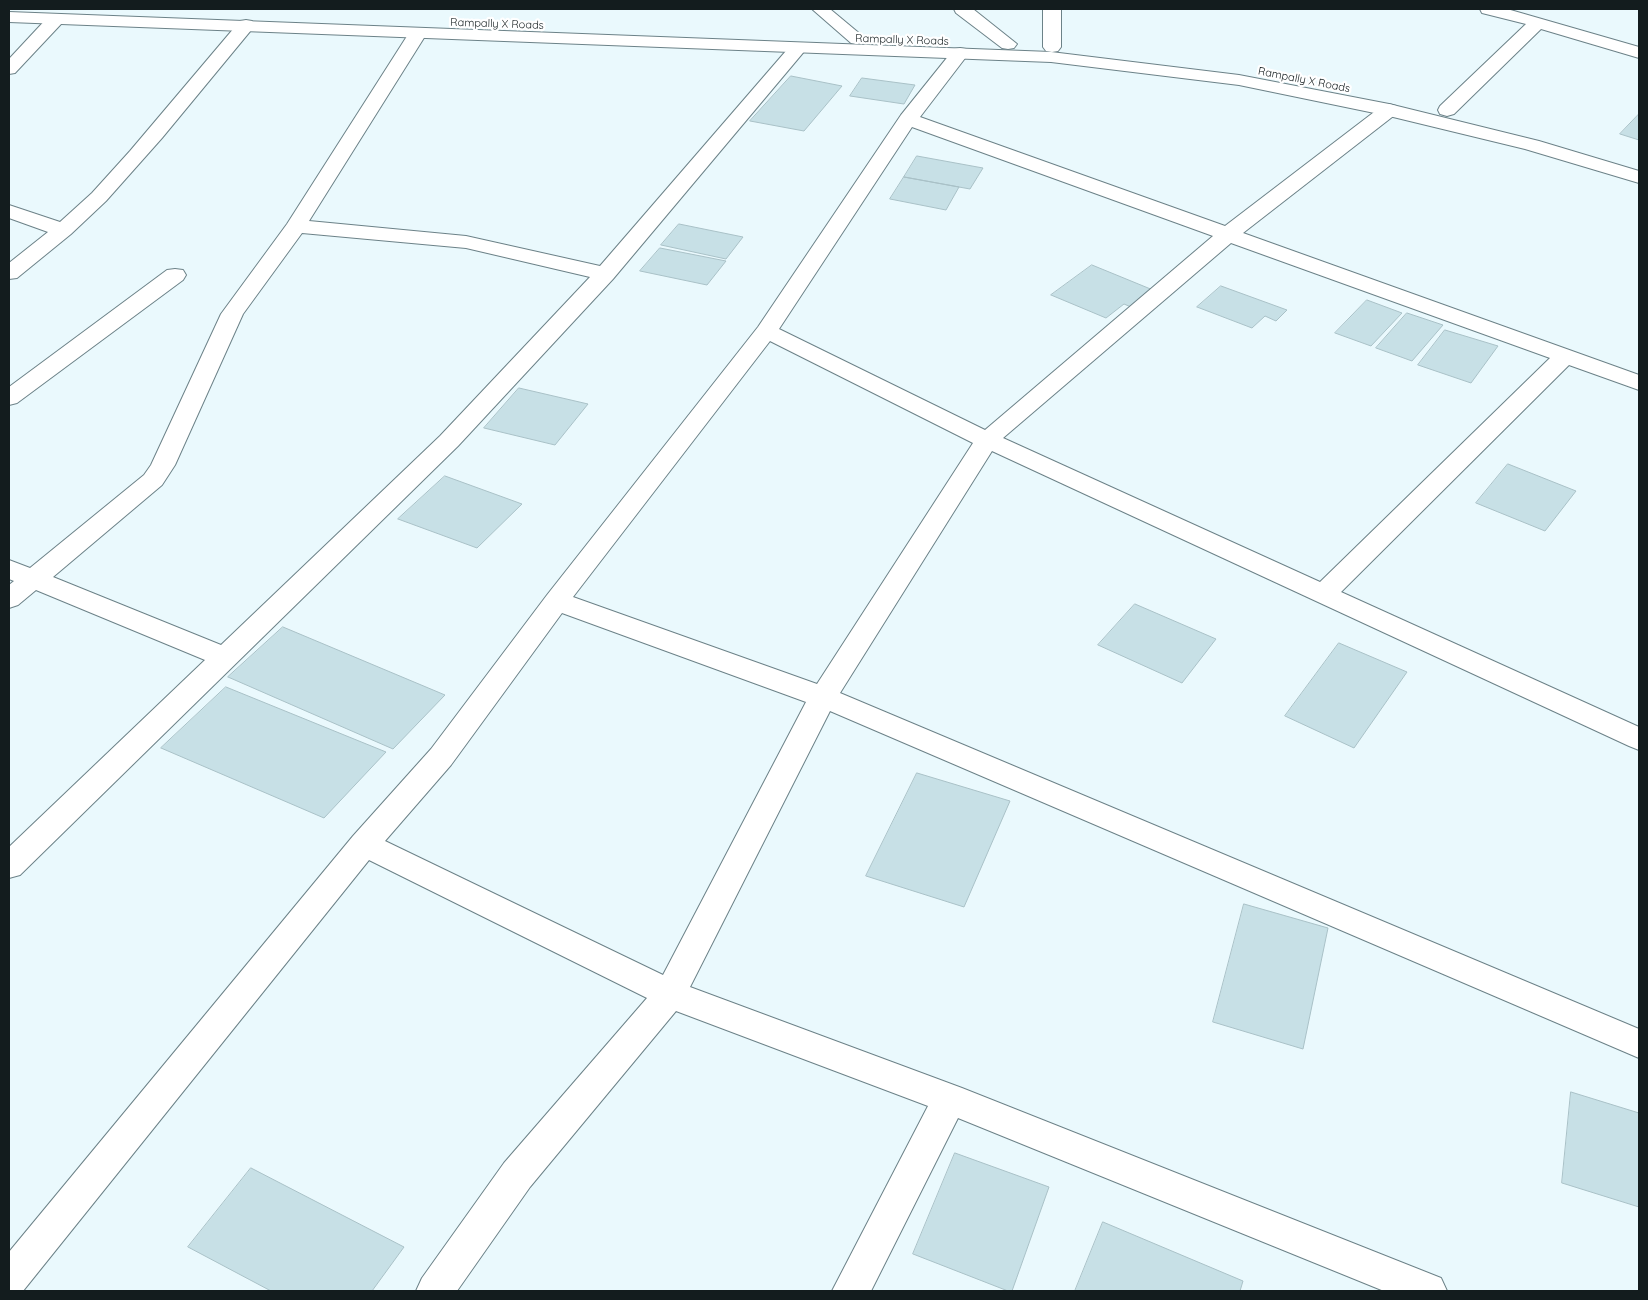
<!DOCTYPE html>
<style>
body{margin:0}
#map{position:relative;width:1648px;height:1300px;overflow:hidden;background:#eaf9fd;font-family:Quicksand,sans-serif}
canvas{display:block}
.frame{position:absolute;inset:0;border:10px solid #131c1e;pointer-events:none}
</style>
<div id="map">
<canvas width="1648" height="1300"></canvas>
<div class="frame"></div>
</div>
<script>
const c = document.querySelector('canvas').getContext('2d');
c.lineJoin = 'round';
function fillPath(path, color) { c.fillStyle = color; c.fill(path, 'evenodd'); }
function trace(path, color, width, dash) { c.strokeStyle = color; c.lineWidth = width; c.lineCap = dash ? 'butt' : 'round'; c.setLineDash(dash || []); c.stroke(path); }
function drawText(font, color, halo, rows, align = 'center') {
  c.font = font + ' Quicksand,sans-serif'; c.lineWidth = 4.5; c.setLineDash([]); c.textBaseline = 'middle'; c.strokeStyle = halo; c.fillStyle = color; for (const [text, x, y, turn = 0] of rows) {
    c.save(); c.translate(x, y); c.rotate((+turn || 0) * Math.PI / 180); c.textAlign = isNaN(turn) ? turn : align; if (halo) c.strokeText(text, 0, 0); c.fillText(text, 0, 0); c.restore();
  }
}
const building = new Path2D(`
 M791 76 842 86 804 131 750 121Z
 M862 78 915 85 904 104 850 96Z
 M1639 114V140L1620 134Z
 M917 156 983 168 970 189 904 177Z
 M904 177 959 187 946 210 890 199Z
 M679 224 743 237 726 259 661 245Z
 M660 248 726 261 707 285 640 271Z
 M1092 265 1153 290 1131 307 1124 304 1106 318 1051 295Z
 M1221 286 1287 310 1276 321 1265 316 1252 328 1197 307Z
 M1367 300 1402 313 1371 346 1335 333Z
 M1407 313 1443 325 1412 361 1376 348Z
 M1445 330 1498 346 1471 383 1418 365Z
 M519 388 588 404 555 445 484 428Z
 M1508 464 1576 491 1545 531 1476 503Z
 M445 476 522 504 477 548 398 519Z
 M1135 604 1216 639 1182 683 1098 645Z
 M283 627 445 695 393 749 228 677Z
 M1339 643 1407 672 1354 748 1285 716Z
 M226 687 386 752 324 818 161 748Z
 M917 773 1010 801 964 907 866 876Z
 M1244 904 1328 928 1303 1049 1213 1022Z
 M1571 1092 1639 1113V1207L1562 1183Z
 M955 1153 1049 1187 1012 1291H1008L913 1254Z
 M251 1168 404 1247 372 1291H271L188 1247Z
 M1103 1222 1243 1281 1240 1291H1075Z`);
const minor = new Path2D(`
 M812 9H830L866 39 863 43 857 44 851 43Z
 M954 9H973L1017 44 1014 48 1008 49 1002 48 956 13Z
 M1043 9H1061V47L1058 51 1052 52 1046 51 1043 47Z
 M1480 9H1507L1639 47V58L1541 29 1454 114 1447 116 1440 114 1438 110 1440 106 1526 24 1482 13Z
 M56 14 62 15 65 19 62 23 15 73 9 74V59L50 15Z
 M246 20 252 21 255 25 252 29 162 138 106 201 71 234 17 278 9 279V263L48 232 9 218V205L60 222 92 193 130 151 240 21Z
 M418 28 424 29 427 33 309 221 466 236 600 266 792 44 798 43 804 44 807 48 613 279 458 446 20 875 9 878V847L205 660 36 590 18 605 9 608V585L14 581 9 579V560L30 568 144 475 151 465 221 314 287 224 409 33 412 29ZM302 233 466 248 590 277 440 436 221 645 53 577 162 485 175 465 243 314Z
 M960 48 966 49 969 53 920 117 1225 226 1382 106 1389 104 1396 106 1398 110 1396 114 1243 233 1639 375V390L1569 365 1341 592 1639 727V750L1629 746 992 451 840 693 1639 1029V1058L830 711 690 987 962 1088 1441 1278 1447 1291H1384L958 1118 871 1291H832L928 1106 676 1011 530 1187 457 1291H416L422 1278 504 1163 647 998 369 860 23 1291H9V1252L353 836 431 749 547 595 758 327 901 115 954 49ZM912 127 1213 236 985 430 779 329ZM1231 243 1550 358 1320 582 1003 438ZM770 341 973 443 817 684 573 597ZM562 613 806 702 663 975 385 841 451 765Z
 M175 269 183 270 186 275 183 280 17 403 9 405V387L167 270Z`);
const secondary = new Path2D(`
 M9 12 1051 52 1239 75 1389 104 1539 141 1639 171V183L1525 149 1389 116 1239 85 1051 62 9 22Z`);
const farStreetnames = [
 ["Rampally X Roads",497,24,2],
 ["Rampally X Roads",902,40,2],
 ["Rampally X Roads",1304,80,11]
];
fillPath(building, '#c7e0e6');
trace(building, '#a9c1c7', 1);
trace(minor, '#6c8288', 2);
trace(secondary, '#6c8288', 2);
fillPath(minor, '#fff');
fillPath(secondary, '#fff');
drawText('11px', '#131c1e', '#fff', farStreetnames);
</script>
